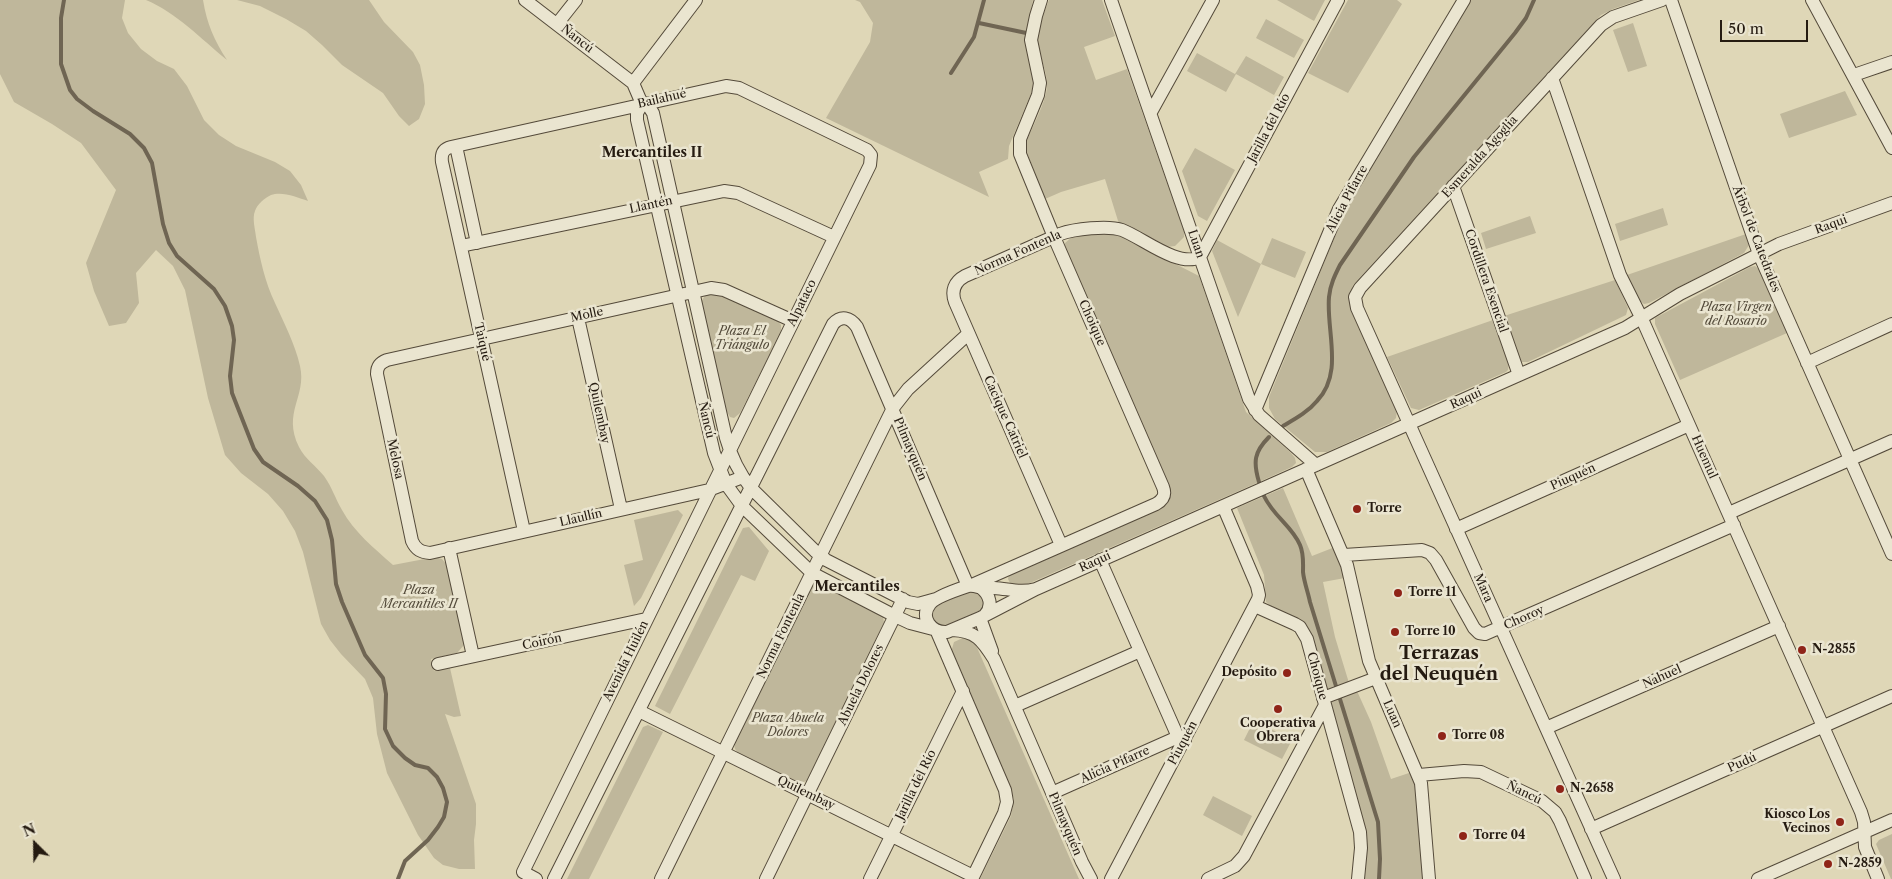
<!DOCTYPE html>
<meta charset="utf-8">
<style>
body{margin:0}
#map{position:relative;width:1892px;height:879px;overflow:hidden;background:#dfd7b7;font-family:"Libre Caslon Text",serif}
canvas{display:block}
.north{position:absolute;left:10px;top:819px;width:50px;height:50px;-webkit-text-stroke:4px #eae5d0;paint-order:stroke;rotate:337deg;font-size:14px;font-weight:700;line-height:20px;text-align:center;color:#251b11}
.north::after{content:'';display:block;margin:auto;width:18px;height:22px;background:#251b11;clip-path:polygon(50% 0,100% 100%,50% 72%,0 100%)}
.scale{position:absolute;left:1720px;top:20px;width:88px;height:22px;box-sizing:border-box;border:2px solid #251b11;border-top:0;padding-left:6px;font-size:15px;line-height:18px;white-space:nowrap;color:#251b11;-webkit-text-stroke:4px #eae5d0;paint-order:stroke}
</style>
<div id="map">
<canvas width="1892" height="879"></canvas>
<div class="north">N</div>
<div class="scale">50 m</div>
</div>
<script>
const c = document.querySelector('canvas').getContext('2d');
c.lineJoin = 'round';
function fillPath(path, color) { c.fillStyle = color; c.fill(path, 'evenodd'); }
function trace(path, color, width, dash) { c.strokeStyle = color; c.lineWidth = width; c.lineCap = dash ? 'butt' : 'round'; c.setLineDash(dash || []); c.stroke(path); }
function drawText(font, color, halo, rows, align = 'center') {
  c.font = font + ' "Libre Caslon Text",serif'; c.lineWidth = 5; c.setLineDash([]); c.textBaseline = 'middle'; c.strokeStyle = halo; c.fillStyle = color; for (const [text, x, y, turn = 0] of rows) {
    c.save(); c.translate(x, y); c.rotate((+turn || 0) * Math.PI / 180); c.textAlign = isNaN(turn) ? turn : align; if (halo) c.strokeText(text, 0, 0); c.fillText(text, 0, 0); c.restore();
  }
}
const green = new Path2D(`
 M0 0H125L122 18 128 33 141 49 157 61 174 69 187 86 204 120 219 135 236 146 275 162 290 171 301 185 308 201C297 197 282 191 271 195 265 198 257 204 255 211 252 218 255 229 256 237 260 259 265 282 275 303 284 323 295 344 300 366 307 397 282 412 299 447 305 459 316 466 324 476 332 487 335 498 342 510 354 532 374 548 393 565L435 557 442 559 447 565 464 645 457 653 431 659 434 671 450 668 461 716 454 717 445 714 476 804V824L474 840 475 869H459L443 865 434 858 418 835 387 773 377 734 373 698 365 679 341 654 330 640 321 624 303 552 295 531 283 511 268 494 241 473 225 455 208 398 185 290 173 266 156 250 136 273 139 303 126 323 109 326 94 291 86 263 116 190 81 143 52 124 14 102 0 74Z
 M146 0H203C207 24 214 40 227 60 201 39 177 13 146 0Z
 M237 0H369L384 22 413 52 420 65 424 85 425 104 419 119 409 126 399 116 383 93 342 65 322 45 306 31 286 19 260 6Z
 M855 0H1033L1025 40 1033 83 1032 91 1009 146 1008 159 979 172 989 197 826 118 870 42 873 23 860 2Z
 M1049 0H1102L1115 36 1084 47 1096 80 1127 69 1184 231V237L1175 246 1167 247 1119 224 1105 179 1061 192 1045 199 1026 150V143C1032 127 1045 104 1047 88 1048 72 1039 57 1038 42 1037 28 1044 12 1049 0Z
 M1277 0H1325L1314 21Z
 M1348 0H1397L1402 4 1348 93 1308 73Z
 M1471 0H1639L1613 9 1601 15 1353 285 1349 300 1351 310 1397 410 1396 418 1391 423 1327 452H1315L1275 419 1269 408V397L1347 207Z
 M1266 19 1304 40 1294 58 1256 38Z
 M1633 23 1647 66 1628 72 1613 30Z
 M1197 53 1235 74 1246 56 1284 77 1274 95 1236 74 1226 92 1187 71Z
 M1845 91 1857 115 1789 138 1780 114Z
 M1195 148 1235 170 1207 221 1198 216 1182 171Z
 M1663 208 1668 225 1620 241 1615 224Z
 M1530 216 1536 233 1486 249 1481 233Z
 M1104 232 1117 234 1199 276 1246 412 1291 453 1295 458 1296 463 1292 467 1259 482 1021 587 1011 585 1008 579 1009 574 1170 497 1169 486 1065 248V243L1072 237Z
 M1746 234 1749 245 1744 253 1649 303 1644 304 1640 301 1627 275Z
 M1272 238 1306 252 1295 278 1261 264 1238 317 1212 251 1217 240 1261 264Z
 M1755 266 1761 271 1787 333 1680 380 1655 324V318L1750 267Z
 M1615 280 1628 308 1626 315 1528 362H1521L1504 316Z
 M716 292 777 320 781 325V333L740 413 734 418 730 417 727 412 701 302 706 294Z
 M1493 320 1509 363 1508 370 1506 372 1419 410 1411 408 1387 357Z
 M1283 488 1312 556 1335 547 1345 578 1323 582 1335 637 1349 683 1357 691 1371 722 1391 779 1412 772C1422 797 1421 850 1423 879H1364L1312 636C1303 614 1282 616 1266 602L1264 575 1237 508Z
 M678 510 683 515 641 598 634 606 624 565 643 560 634 520Z
 M749 527 769 551 755 581 741 575 670 714 655 706 743 528Z
 M815 584H819L880 613 883 617 884 622 807 781 800 783 739 754 735 749 734 744 813 585Z
 M967 590 982 594 985 609 947 629 932 623 931 611 934 606Z
 M965 637 975 643 1079 879H980L1011 816 1014 799 951 652 954 642Z
 M1254 720 1292 740 1282 759 1244 740Z
 M648 725 663 732 589 879H567L643 727Z
 M1213 796 1252 816 1242 836 1203 815Z
 M1892 834V879H1891L1876 844 1879 840Z`);
const stream = new Path2D(`
 M64 0 61 18V64L70 90 77 99 93 111 130 134 144 148 152 163 163 224 169 243 177 256 214 289 225 306 232 326 234 340 230 376 232 393 254 449 263 462 298 486 315 501 327 520 332 540 336 584 342 602 365 655 383 678 386 694 385 729 393 746 405 758 415 765 428 768 437 777 443 788 447 802 444 817 438 827 428 840 405 861 398 879
 M979 23 1031 34
 M951 73 974 37 984 0
 M1283 426C1295 419 1308 412 1317 401 1344 373 1326 331 1329 297 1330 285 1335 275 1340 265L1414 157 1515 33 1526 18 1534 0
 M1259 482C1253 462 1254 452 1269 437
 M1264 496C1274 517 1292 526 1300 545 1304 554 1303 563 1303 572 1304 582 1308 592 1310 602L1378 822 1380 859 1379 879`);
const minor = new Path2D(`
 M525 0 633 83 642 104 649 107 653 113 726 438C731 456 739 473 751 488L815 551 826 560 908 602 918 604 936 599
 M1111 0 1249 399 1259 415 1316 465
 M1671 0 1759 254 1892 554
 M1812 0 1892 148
 M557 24 576 0
 M1854 75 1892 62
 M1552 78 1620 275 1642 319 1861 812 1864 822 1865 847 1878 879
 M633 83 696 0
 M642 104 637 113V120L714 453 726 484 742 506 812 573 895 616 910 623 933 629
 M1151 112 1213 0
 M456 146 477 243
 M1453 186 1519 375
 M461 246 724 191 738 193 834 237
 M578 318 621 509
 M1807 363 1892 324
 M1255 410 1339 209 1464 0
 M1306 469 1347 565 1369 661 1421 783 1429 879
 M743 477 709 490 430 553C421 552 416 550 412 541L377 374C377 366 380 363 387 360L711 288 724 290 793 321
 M1729 513 1892 441
 M1456 529 1689 425
 M524 531 442 162C441 154 443 149 451 147L726 86 739 88 867 150 871 155 870 165 523 872 536 879
 M1061 545 955 302C951 291 954 282 965 276L1060 234C1074 229 1108 225 1122 230 1143 238 1178 268 1200 257L1338 0
 M449 548 473 656
 M1344 555 1422 550 1430 553 1436 560 1474 628 1479 633 1485 634 1734 525
 M1100 560 1178 737 1185 740
 M972 585 1156 504C1163 500 1166 495 1163 487L1054 237 1020 154V139L1038 95 1040 83 1031 40 1036 16 1041 0
 M981 588C990 595 993 606 985 615
 M1036 589C1020 593 1010 589 994 588 990 587 987 588 983 588 977 587 974 585 968 586 959 589 935 597 930 604 919 618 932 633 947 632L980 618 1036 589 1625 328 1680 294 1779 244 1892 203
 M1255 606 1295 624 1300 627 1307 639 1360 832 1361 848 1358 879
 M980 618 992 651
 M952 630C976 631 982 640 994 659L1082 862 1091 879
 M937 632 1005 790 1007 802 1004 813 972 879
 M438 664 646 619
 M1323 698 1376 678
 M1015 706 1140 651
 M639 711 973 876
 M1546 728 1779 626
 M1419 775 1464 771 1481 772 1542 801 1555 812 1560 821 1585 879
 M1052 793 1178 737
 M1591 829 1892 696
 M554 879 833 324C841 315 850 317 857 327L968 586
 M661 879 893 408 908 389 968 334
 M766 879 903 599
 M870 879 963 691
 M1111 879 1258 599 1259 595 1257 586 1223 506
 M1208 879 1235 866 1244 856 1325 705
 M1614 879 1357 308 1355 297 1360 288 1601 25 1613 17 1662 0
 M1758 879 1892 820`);
const markers = [
 [1357,509,5,"#8f2418"],
 [1398,593,5,"#8f2418"],
 [1395,632,5,"#8f2418"],
 [1802,650,5,"#8f2418"],
 [1287,673,5,"#8f2418"],
 [1278,709,5,"#8f2418"],
 [1442,736,5,"#8f2418"],
 [1560,789,5,"#8f2418"],
 [1840,822,5,"#8f2418"],
 [1463,836,5,"#8f2418"],
 [1828,864,5,"#8f2418"]
];
const streetNames = [
 ["Ñancú",577,39,38],
 ["Bailahué",662,99,-13],
 ["Jarilla del Río",1269,128,-62],
 ["Esmeralda Agoglia",1480,157,-48],
 ["Alicia Pifarre",1347,199,-62],
 ["Llantén",651,205,-12],
 ["Raqui",1831,225,-20],
 ["Árbol de Catedrales",1756,239,69],
 ["Luan",1196,244,71],
 ["Norma Fontenla",1018,253,-24],
 ["Cordillera Esencial",1486,281,71],
 ["Alpataco",802,303,-64],
 ["Molle",587,315,-12],
 ["Choique",1092,323,66],
 ["Taiqué",482,342,77],
 ["Raqui",1466,399,-24],
 ["Quilembay",599,413,78],
 ["Cacique Catriel",1005,417,66],
 ["Ñancú",706,420,77],
 ["Pilmayquén",910,449,67],
 ["Huemul",1704,457,66],
 ["Melosa",395,459,78],
 ["Piuquén",1573,477,-24],
 ["Llaullín",581,518,-13],
 ["Raqui",1095,562,-24],
 ["Mara",1483,588,66],
 ["Choroy",1524,618,-24],
 ["Norma Fontenla",781,636,-64],
 ["Coirón",542,642,-12],
 ["Avenida Huilén",626,661,-64],
 ["Choique",1317,676,75],
 ["Nahuel",1662,677,-24],
 ["Abuela Dolores",861,685,-64],
 ["Luan",1392,714,66],
 ["Piuquén",1183,743,-62],
 ["Pudú",1742,763,-24],
 ["Alicia Pifarre",1115,765,-24],
 ["Jarilla del Río",916,785,-64],
 ["Quilembay",806,793,26],
 ["Ñancú",1524,793,26],
 ["Pilmayquén",1065,824,67]
];
const parkNames = [
 ["Plaza Virgen",1736,308],
 ["del Rosario",1736,322],
 ["Plaza El",742,332],
 ["Triángulo",742,346],
 ["Plaza",419,591],
 ["Mercantiles II",419,605],
 ["Plaza Abuela",788,719],
 ["Dolores",788,733]
];
const poiNames = [
 ["Torre",1367,509],
 ["Torre 11",1408,593],
 ["Torre 10",1405,632],
 ["N-2855",1812,650],
 ["Depósito",1277,673,"right"],
 ["Cooperativa",1278,724,"center"],
 ["Obrera",1278,738,"center"],
 ["Torre 08",1452,736],
 ["N-2658",1570,789],
 ["Kiosco Los",1830,815,"right"],
 ["Vecinos",1830,829,"right"],
 ["Torre 04",1473,836],
 ["N-2859",1838,864]
];
const neighbourhoodNames = [
 ["Mercantiles II",652,153],
 ["Mercantiles",857,587]
];
const districtNames = [
 ["Terrazas",1439,654],
 ["del Neuquén",1439,675]
];
fillPath(green, '#bfb79b');
trace(stream, '#6f6553', 4);
trace(minor, '#544a3a', 14);
trace(minor, '#eae5d0', 12);
for (const [x, y, r, color] of markers) { const dot = new Path2D(); dot.arc(x, y, r, 0, 2 * Math.PI); c.fillStyle = color; c.fill(dot); trace(dot, '#eae5d0', 2); }
drawText('12px', '#251b11', '#eae5d0', streetNames);
drawText('italic 12px', '#534a3a', '#eae5d0', parkNames);
drawText('bold 12px', '#251b11', '#eae5d0', poiNames, 'left');
drawText('bold 14px', '#251b11', '#eae5d0', neighbourhoodNames);
drawText('bold 18px', '#251b11', '#eae5d0', districtNames);
</script>
